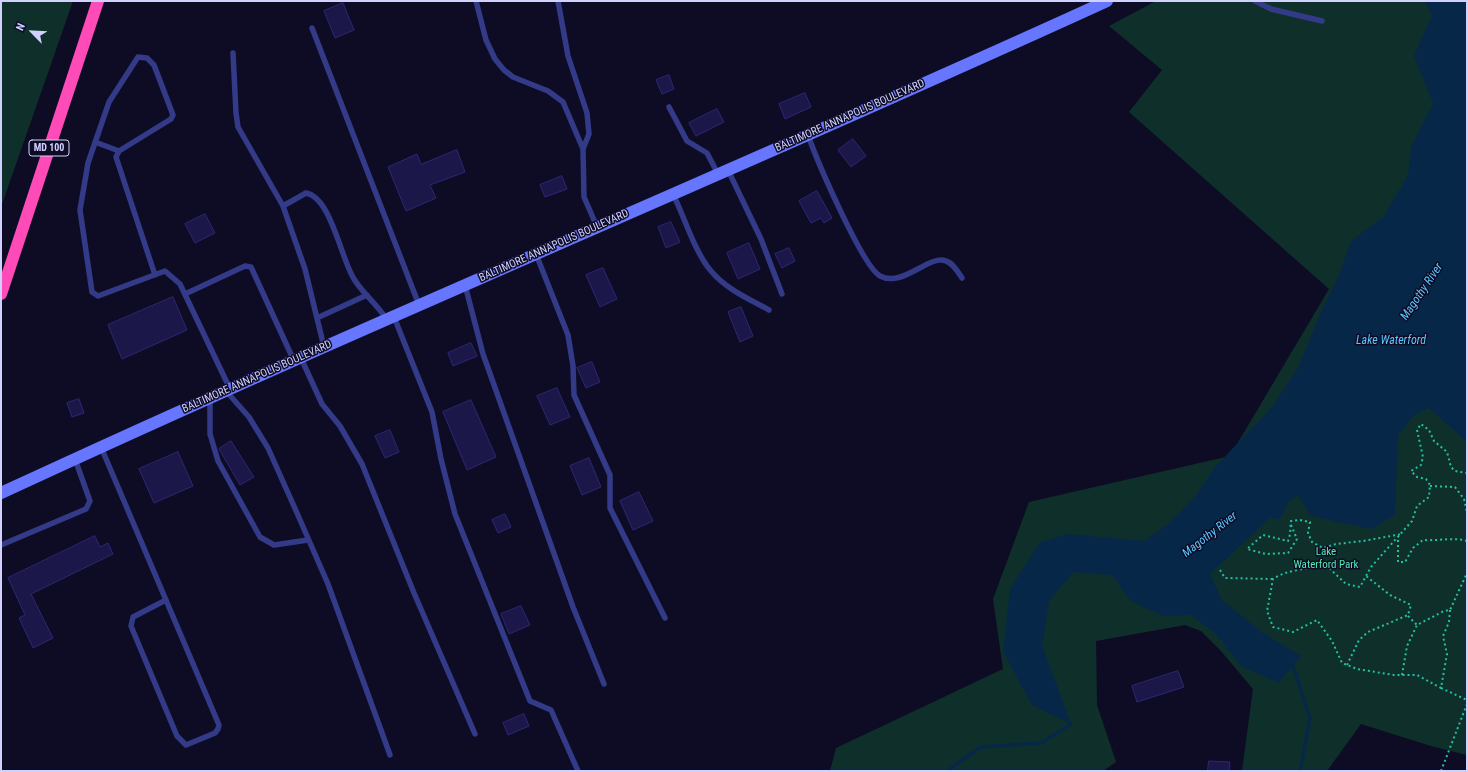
<!DOCTYPE html>
<style>
body{margin:0}
#map{position:relative;width:1468px;height:772px;overflow:hidden;background:#0e0c25;font-family:"Roboto Condensed",sans-serif}
canvas{display:block}
.frame{position:absolute;inset:0;border:2px solid #d0d1ff;pointer-events:none}
.north{position:absolute;left:12px;top:12px;width:40px;height:40px;-webkit-text-stroke:3px #0e0c25;paint-order:stroke;rotate:294deg;font-size:11px;font-weight:700;line-height:16px;text-align:center;color:#d0d1ff}
.north::after{content:'';display:block;margin:auto;width:14px;height:18px;background:#d0d1ff;clip-path:polygon(50% 0,100% 100%,50% 72%,0 100%)}
</style>
<div id="map">
<canvas width="1468" height="772"></canvas>
<div class="frame"></div>
<div class="north">N</div>
</div>
<script>
const c = document.querySelector('canvas').getContext('2d');
c.lineJoin = 'round';
function fillPath(path, color) { c.fillStyle = color; c.fill(path, 'evenodd'); }
function trace(path, color, width, dash) { c.strokeStyle = color; c.lineWidth = width; c.lineCap = dash ? 'butt' : 'round'; c.setLineDash(dash || []); c.stroke(path); }
function drawText(font, color, halo, rows, align = 'center') {
  c.font = font + ' "Roboto Condensed",sans-serif'; c.lineWidth = 3; c.setLineDash([]); c.textBaseline = 'middle'; c.strokeStyle = halo; c.fillStyle = color; for (const [text, x, y, turn = 0] of rows) {
    c.save(); c.translate(x, y); c.rotate((+turn || 0) * Math.PI / 180); c.textAlign = isNaN(turn) ? turn : align; if (halo) c.strokeText(text, 0, 0); c.fillText(text, 0, 0); c.restore();
  }
}
const green = new Path2D(`
 M1 1H73L1 207Z
 M1156 1H1467V755L1431 746 1361 724 1327 771H1242L1253 689 1221 651 1201 631 1185 625 1096 641 1097 705 1116 762 1103 771H830L836 748 1003 669 993 599 1029 502 1230 456 1329 289 1129 112 1162 70 1109 26Z`);
const water = new Path2D(`
 M1425 1H1467V442L1429 408 1414 415 1398 435 1395 515 1372 529 1337 522 1310 515 1298 495 1289 501 1280 519 1270 518 1210 574 1222 600 1262 632 1301 656 1279 683 1241 666 1216 634 1191 615 1163 616 1131 601 1112 575 1074 572 1049 601 1042 645 1071 724 1032 705 1003 652 1010 589 1040 542 1068 534 1144 541 1168 524 1196 495 1214 468 1272 407 1298 368 1320 314 1338 277 1351 241 1383 217 1408 175 1411 147 1433 103 1414 56 1432 15Z`);
const stream = new Path2D(`
 M1293 666 1310 718 1300 771
 M947 771 981 747 1041 743 1071 724 1069 722`);
const building = new Path2D(`
 M343 3 354 30 335 38 324 11Z
 M669 75 674 89 662 94 656 80Z
 M805 93 811 107 785 119 779 104Z
 M717 109 724 122 696 136 689 123Z
 M853 139 866 156 851 167 838 150Z
 M457 150 465 172 430 185 436 198 406 211 388 167 417 154 421 164Z
 M562 176 567 189 545 197 540 185Z
 M817 191 832 218 824 223 821 218 811 223 799 201Z
 M205 214 215 233 195 243 185 224Z
 M671 222 680 242 666 248 658 227Z
 M749 243 760 269 738 279 727 253Z
 M789 248 795 261 782 268 775 254Z
 M603 268 617 299 600 307 586 275Z
 M173 297 187 330 122 359 108 325Z
 M741 307 753 336 740 342 728 312Z
 M471 343 477 356 453 366 448 353Z
 M592 362 600 382 586 388 577 368Z
 M557 388 570 417 550 425 537 396Z
 M79 399 84 413 72 417 67 403Z
 M471 400 496 457 467 470 443 412Z
 M390 430 399 452 385 458 375 436Z
 M231 441 254 477 240 485 219 449Z
 M178 452 193 486 154 503 139 469Z
 M589 458 601 487 582 495 570 466Z
 M639 492 653 521 633 530 620 501Z
 M505 514 511 527 498 533 492 520Z
 M95 536 100 547 108 543 113 554 31 594 53 638 33 648 19 618 25 615 8 578Z
 M521 606 530 625 509 634 501 614Z
 M1178 671 1184 687 1137 702 1132 686Z
 M524 714 529 726 508 735 503 723Z
 M1209 761 1230 762 1229 771H1208Z`);
const path = new Path2D(`
 M1430 486 1455 487 1464 499 1467 512
 M1291 525 1297 539 1288 553 1266 554 1247 549 1263 535 1288 541C1291 534 1290 528 1291 521L1300 520 1310 522 1308 533 1312 542 1323 548 1336 544 1363 541 1402 534
 M1398 540V562H1405L1413 548 1423 540C1438 541 1454 537 1467 541
 M1220 570 1225 578 1273 579
 M1450 610 1449 622 1443 636 1447 654 1441 688 1417 675H1394L1357 669 1342 663 1332 641 1317 620 1293 632 1273 627 1267 611 1273 579C1285 570 1313 567 1328 567L1346 584 1360 587 1371 567 1412 521 1417 506 1429 497 1430 485 1426 479 1417 477 1411 471 1421 465 1423 457 1417 430 1421 424 1429 430 1434 441 1447 452 1451 467 1455 471 1467 473
 M1408 616 1417 625
 M1347 665 1359 640 1368 632 1408 615 1411 605 1390 595 1366 576
 M1402 675 1407 646 1417 625 1444 611 1450 610 1467 573
 M1441 688 1467 700
 M1441 771 1467 704`);
const lane = new Path2D(`
 M476 1 486 40 495 59 504 70 513 77 548 91 563 102 583 149 584 197 597 227
 M558 1 568 56 587 113 589 134 583 149
 M1255 1 1271 9 1322 21
 M312 28 419 305
 M233 53 236 113 238 127 283 206 305 269 324 347
 M669 107 687 141 707 153 718 174
 M808 135C816 158 862 266 880 276 903 288 929 254 946 261 953 263 958 272 962 278
 M95 142 119 151
 M728 170 761 239 782 294
 M673 194C684 216 695 253 711 271 726 289 749 299 769 310
 M283 206 306 193C331 197 341 259 354 279 363 294 377 304 387 320
 M536 254 568 335 573 366 574 395 610 475V508L665 618
 M155 275 116 157 119 151 171 119 173 115 154 65 147 58 138 57 109 102 88 163 80 210 92 292 98 296 165 271 180 284 230 389
 M465 285 483 354 573 607 604 684
 M185 294 245 266 251 267 294 361
 M394 317 432 412 441 459 455 514 530 701 551 710 578 771
 M317 318 367 295
 M301 358 322 404 340 426 362 464 414 593 475 734
 M226 391 249 417 268 448 297 513 328 584 390 755
 M210 398V434L218 461 260 537 274 545 308 540
 M101 447 219 725 218 729 215 733 186 745 177 736 131 626 133 617 166 600
 M1 545 86 509 90 501 75 459`);
const secondary = new Path2D(`
 M1 493C367 323 740 169 1107 1`);
const highway = new Path2D(`
 M1 294 98 1`);
const shields = [
 [49,148,40]
];
const shieldNames = [
 ["MD 100",49,148]
];
const streetNames = [
 ["BALTIMORE ANNAPOLIS BOULEVARD",850,116,-24],
 ["BALTIMORE ANNAPOLIS BOULEVARD",554,246,-24],
 ["BALTIMORE ANNAPOLIS BOULEVARD",257,377,-24]
];
const parkNames = [
 ["Lake",1326,552],
 ["Waterford Park",1326,565]
];
const waterNames = [
 ["Magothy River",1422,292,-56],
 ["Lake Waterford",1391,341],
 ["Magothy River",1210,535,-38]
];
fillPath(green, '#0f302a');
fillPath(water, '#072749');
trace(stream, '#072749', 3.5);
fillPath(building, '#1b1748');
trace(building, '#2d2776', 1);
trace(path, '#24c0a3', 2, [2, 3]);
trace(lane, '#333a88', 5.5);
trace(secondary, '#6776ff', 12);
trace(highway, '#ff4bb7', 12);
for (const [x, y, w] of shields) { const box = new Path2D(); box.roundRect(x - w / 2, y - 8, w, 16, 3); c.fillStyle = '#0e0c25'; c.fill(box); trace(box, '#d0d1ff', 1); }
drawText('bold 10px', '#d0d1ff', null, shieldNames);
drawText('11px', '#d0d1ff', '#0e0c25', streetNames);
drawText('11px', '#52eab1', '#0e0c25', parkNames);
drawText('italic 12px', '#5ec8ff', '#0e0c25', waterNames);
</script>
